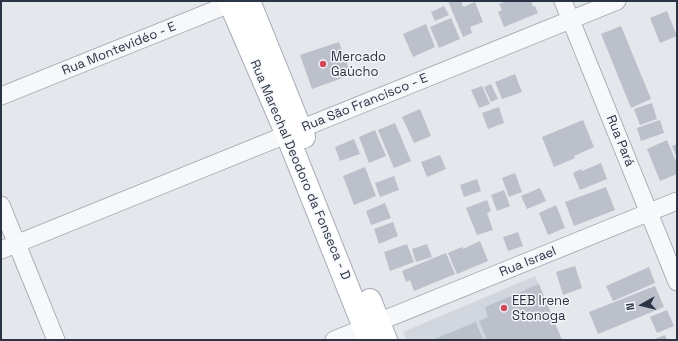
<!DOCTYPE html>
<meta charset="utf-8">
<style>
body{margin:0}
#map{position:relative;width:678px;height:341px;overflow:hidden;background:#e4e7ec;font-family:"Space Grotesk",sans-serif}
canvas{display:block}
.frame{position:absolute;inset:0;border:2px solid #2b3445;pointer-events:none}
.north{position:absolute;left:622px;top:285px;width:40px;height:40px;-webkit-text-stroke:3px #f4f6f9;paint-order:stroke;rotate:262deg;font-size:11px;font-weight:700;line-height:16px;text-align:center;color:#2b3445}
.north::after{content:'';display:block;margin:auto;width:14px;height:18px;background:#2b3445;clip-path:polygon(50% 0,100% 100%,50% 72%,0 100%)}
</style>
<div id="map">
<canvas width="678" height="341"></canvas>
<div class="frame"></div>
<div class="north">N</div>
</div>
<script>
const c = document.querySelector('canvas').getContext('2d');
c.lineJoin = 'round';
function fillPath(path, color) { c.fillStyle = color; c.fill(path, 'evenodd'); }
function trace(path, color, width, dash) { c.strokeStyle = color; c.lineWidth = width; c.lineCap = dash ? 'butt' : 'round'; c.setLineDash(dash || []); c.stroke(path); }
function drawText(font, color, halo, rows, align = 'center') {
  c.font = font + ' "Space Grotesk",sans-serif'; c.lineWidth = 3; c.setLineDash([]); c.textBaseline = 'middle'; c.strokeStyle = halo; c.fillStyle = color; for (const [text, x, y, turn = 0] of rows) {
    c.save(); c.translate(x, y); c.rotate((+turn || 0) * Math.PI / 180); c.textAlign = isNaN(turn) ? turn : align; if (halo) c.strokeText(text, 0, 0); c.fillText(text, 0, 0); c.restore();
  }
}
const built = new Path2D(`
 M535 276 562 340H407L403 332Z`);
const building = new Path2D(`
 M448 1H461L463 7 475 2 483 22 470 27 472 33 463 37Z
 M507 1H531L533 7 535 6 538 13 504 27 498 12 502 10 499 4Z
 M444 6 449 15 435 21 431 12Z
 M667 11 677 36 660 43 650 18Z
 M451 18 460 39 439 48 430 27Z
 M426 24 435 47 413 57 403 34Z
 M621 26 651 99 631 108 601 34Z
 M339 42 351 75 312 89 300 55Z
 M515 74 522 92 502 99 495 82Z
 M491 84 498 99 491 102 484 87Z
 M482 86 490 104 479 108 471 90Z
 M652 103 657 119 640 125 634 109Z
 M499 107 504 123 488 129 482 113Z
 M420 109 431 136 414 143 402 117Z
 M583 120 594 147 574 156 575 158 554 167 542 137Z
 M660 120 664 133 641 141 637 128Z
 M395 123 411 161 394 168 378 130Z
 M375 130 386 156 369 163 359 137Z
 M354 139 360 154 340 161 335 147Z
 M667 140 677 164V174L660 181 647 149Z
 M677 144V158L672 146Z
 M440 155 446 169 427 177 421 162Z
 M601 163 607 179 580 190 573 173 581 169 582 171Z
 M365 167 376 196 354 205 343 176Z
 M515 173 522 192 509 197 502 178Z
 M394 176 399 190 380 197 375 183Z
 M477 179 481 191 464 197 460 185Z
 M606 187 615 210 574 226 565 202Z
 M540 188 546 201 527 209 521 196Z
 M504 190 510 206 497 211 491 195Z
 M487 200 491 211 487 213 493 230 477 235 466 208Z
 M385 203 391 218 371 225 366 211Z
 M556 205 565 228 548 235 539 213Z
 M393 222 398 236 379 244 374 229Z
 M518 232 523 246 508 251 503 237Z
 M480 241 488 261 457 274 448 253 462 247 463 249Z
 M407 244 414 262 390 271 384 252Z
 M427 244 432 257 416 262 412 249Z
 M446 253 455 274 414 291 410 280 406 282 402 271Z
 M575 266 582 288 563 295 556 272Z
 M649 267 655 283 613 301 606 286Z
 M539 284 562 340H487L479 321 488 317 485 307Z
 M655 286 664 307 598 334 589 312Z
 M667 310 674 326 657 333 650 317Z
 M476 322 483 340H432Z
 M665 335 667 340H652Z`);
const street = new Path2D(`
 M563 1 677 282
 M1 96 237 1
 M1 205 56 340
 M1 250 617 1
 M334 340 677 201`);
const secondary = new Path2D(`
 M229 1 287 135 369 340
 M249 1 304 137
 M370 300 386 340`);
const markers = [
 [323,64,4,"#d1495b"],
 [504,308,4,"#d1495b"]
];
const streetNames = [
 ["Rua Montevidéo - E",119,49,-22],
 ["Rua São Francisco - E",365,103,-22],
 ["Rua Pará",620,141,68],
 ["Rua Marechal Deodoro da Fonseca - D",300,170,67],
 ["Rua Israel",528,262,-22]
];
const poiNames = [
 ["Mercado",331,57],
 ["Gaúcho",331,72],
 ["EEB Irene",512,301],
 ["Stonoga",512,316]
];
fillPath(built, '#d2d6de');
fillPath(building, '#bbc0ca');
trace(street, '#a9aeb7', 19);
trace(secondary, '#a9aeb7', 24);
trace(street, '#f7f8fa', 17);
trace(secondary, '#fff', 22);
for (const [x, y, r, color] of markers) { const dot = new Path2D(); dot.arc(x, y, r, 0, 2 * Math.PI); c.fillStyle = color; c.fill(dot); trace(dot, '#f4f6f9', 1.5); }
drawText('13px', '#2b3445', '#f4f6f9', streetNames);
drawText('13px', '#2b3445', '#f4f6f9', poiNames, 'left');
</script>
